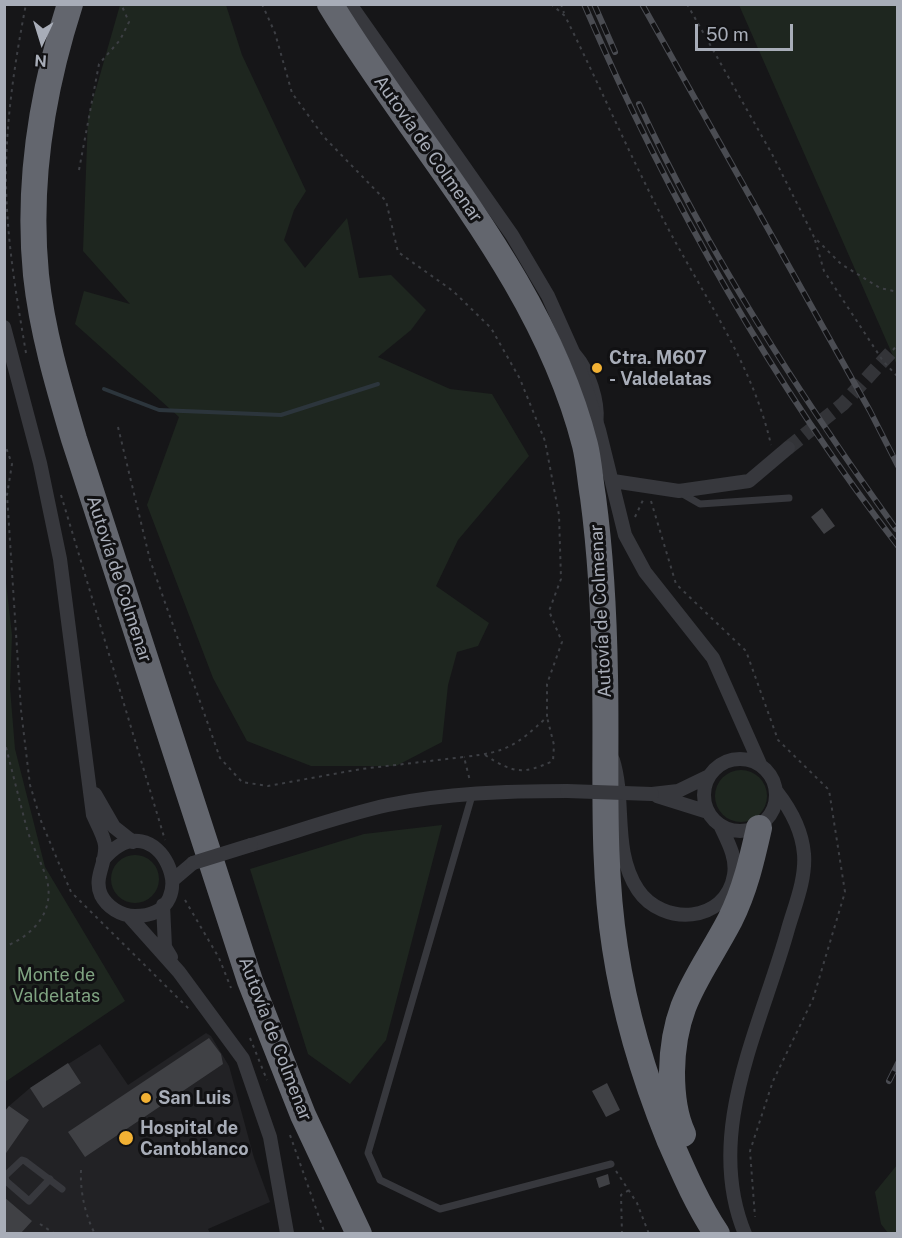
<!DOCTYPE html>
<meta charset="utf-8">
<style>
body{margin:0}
#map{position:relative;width:902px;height:1238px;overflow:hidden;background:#161618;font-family:"Public Sans",sans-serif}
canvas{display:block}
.frame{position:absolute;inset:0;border:6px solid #a8adb8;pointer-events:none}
.north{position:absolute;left:12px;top:12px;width:60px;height:60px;-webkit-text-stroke:4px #111113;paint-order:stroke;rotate:184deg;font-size:16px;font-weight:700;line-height:24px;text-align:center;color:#a8adb8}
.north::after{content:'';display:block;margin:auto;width:21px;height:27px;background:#a8adb8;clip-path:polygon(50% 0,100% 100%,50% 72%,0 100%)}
.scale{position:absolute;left:695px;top:24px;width:98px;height:27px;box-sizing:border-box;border:3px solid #a8adb8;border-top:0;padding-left:8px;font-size:18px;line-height:21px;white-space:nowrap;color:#a8adb8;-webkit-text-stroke:4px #111113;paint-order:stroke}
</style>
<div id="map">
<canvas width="902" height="1238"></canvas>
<div class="frame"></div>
<div class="north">N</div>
<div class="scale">50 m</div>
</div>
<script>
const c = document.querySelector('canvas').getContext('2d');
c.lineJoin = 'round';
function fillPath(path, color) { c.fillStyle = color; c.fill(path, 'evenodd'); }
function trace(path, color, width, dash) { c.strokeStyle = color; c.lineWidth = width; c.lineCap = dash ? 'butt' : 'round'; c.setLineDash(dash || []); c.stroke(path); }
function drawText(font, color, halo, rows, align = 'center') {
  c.font = font + ' "Public Sans",sans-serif'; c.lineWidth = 6; c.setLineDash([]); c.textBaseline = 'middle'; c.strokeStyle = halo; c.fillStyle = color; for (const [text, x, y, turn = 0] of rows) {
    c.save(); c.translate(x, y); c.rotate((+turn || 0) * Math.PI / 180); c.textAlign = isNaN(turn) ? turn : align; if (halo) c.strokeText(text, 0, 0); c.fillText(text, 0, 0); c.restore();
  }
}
const built = new Path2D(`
 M206 1033 211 1036 229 1066 254 1158 270 1202 208 1229 210 1233H5V1112L9 1106 30 1088 100 1044 128 1085Z`);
const green = new Path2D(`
 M120 5H226L242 55 306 191 294 210 284 240 305 268 347 218 359 278 391 275 426 310 411 330 378 357 450 389 492 394 529 456 458 540 436 586 489 623 478 646 457 652 448 685 442 742 396 766H311L247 741 213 678 147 505 179 417 75 324 84 291 130 304 83 251 88 117Z
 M739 5H897V365Z
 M5 574 12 635 10 688 15 749 45 867 125 1001 5 1082Z
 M715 796a26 26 0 1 1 52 0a26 26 0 1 1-52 0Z
 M442 825 386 1040 350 1084 308 1054 250 869 364 834Z
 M111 879a24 24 0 1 1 48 0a24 24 0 1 1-48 0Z
 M897 1165V1233H888L881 1224 875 1192Z`);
const stream = new Path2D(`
 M104 389 159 410 281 415 378 384`);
const building = new Path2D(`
 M822 508 835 526 824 534 811 517Z
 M209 1038 221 1054 223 1064 85 1157 68 1132Z
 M68 1063 81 1083 43 1108 30 1088Z
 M607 1083 620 1110 606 1117 592 1091Z
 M9 1106 29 1120 4 1156V1112Z
 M608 1174 610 1184 599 1188 596 1178Z
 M4 1197 32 1221 21 1233H8L4 1230Z`);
const streetTunnel = new Path2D(`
 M788 448 843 404 893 350`);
const path = new Path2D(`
 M262 4 275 33 292 93 324 137 386 201 398 252 453 291 491 328 520 379 545 441 559 515 561 579 549 611 562 642 547 684V717C516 746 507 752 464 757
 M551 4 565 16C601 88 633 163 671 234 708 302 754 369 771 445
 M561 4 564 13
 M687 4 772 154 814 237 841 264 880 288 898 292
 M79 170 99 64 120 40 129 22 121 4
 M815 240 824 271 883 361 898 377
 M893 350 898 344
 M26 353C16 294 6 236 6 176 6 119 15 61 26 4
 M118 427 150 560 220 758 242 782 268 786 361 769 464 757 470 781
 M4 442 12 464 7 495 21 710 30 785 41 821 71 892 189 1009
 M61 495 165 840
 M651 501 676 584 746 651 778 740 829 790 845 892 813 999 773 1081 750 1151 755 1217
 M635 517 644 498
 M4 740C12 770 19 799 27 829 32 846 42 863 47 880 55 913 32 936 4 947
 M485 755C513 773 522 775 553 761L554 745 547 717
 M185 900 219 958 231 988
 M250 1038 267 1080
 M290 1135 325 1234
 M81 1170C80 1191 85 1215 95 1234
 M616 1171 637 1203 649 1234
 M40 1224 55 1234
 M622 1234 621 1195 629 1190`);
const lane = new Path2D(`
 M578 353C592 369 602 401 600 421
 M681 493 700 504 789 498
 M473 792 368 1153 380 1180 440 1209 611 1164
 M50 1179 29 1201 6 1181 5 1176 22 1160 25 1161 62 1189`);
const street = new Path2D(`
 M350 4 512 235 548 296 578 363 599 430 625 535 645 572 713 658 760 764
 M4 327 40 463 60 559 93 815C97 824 104 836 105 845 107 863 93 877 101 895 107 907 121 916 135 916 210 916 157 795 103 860
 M613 481 679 491 749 481 788 448
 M704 795a36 36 0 1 1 72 0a36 36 0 1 1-72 0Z
 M613 760C626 802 612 851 638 890 662 926 726 924 734 875 737 858 728 842 721 827
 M95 794 114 827 133 842
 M652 794 678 791 709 776
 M657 796 708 812
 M251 845C296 832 342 815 388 805 447 793 506 791 567 791
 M173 880 193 863
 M163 905 165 947 171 957
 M129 916 179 972 243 1059 270 1137 287 1233
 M745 1234C703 1133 761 1027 788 929 795 905 806 879 804 854 802 830 791 810 777 792`);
const highway = new Path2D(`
 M70 4C42 91 27 183 36 275 42 331 58 385 74 439L250 981 303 1115 359 1234
 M330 4C418 149 542 277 585 445 589 461 590 480 593 497 601 557 604 615 605 676 607 766 601 858 615 948 625 1014 644 1077 669 1139 683 1171 697 1204 717 1234
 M683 1134C674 1115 672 1093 672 1072 673 1002 700 977 730 920 745 890 752 859 759 828`);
const rail = new Path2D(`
 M584 4C667 197 770 380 898 546
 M594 4 615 52
 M642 4 870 411 898 466
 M639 104C709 255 799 394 896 529
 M889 1081 898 1063`);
const streetBridge = new Path2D(`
 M567 791 652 794
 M193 863 251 845`);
const markers = [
 [597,368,6,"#f2b134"],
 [146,1098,6,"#f2b134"],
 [126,1138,8,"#f2b134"]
];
const streetNames = [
 ["Autovía de Colmenar",428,149,55],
 ["Autovía de Colmenar",119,579,72],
 ["Autovía de Colmenar",601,611,-93],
 ["Autovía de Colmenar",275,1039,69]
];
const poiNames = [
 ["Ctra. M607",609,358],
 ["- Valdelatas",609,379],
 ["San Luis",158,1098],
 ["Hospital de",140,1128],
 ["Cantoblanco",140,1149]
];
const parkNames = [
 ["Monte de",56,975],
 ["Valdelatas",56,996]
];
fillPath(built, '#222225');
fillPath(green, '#1e261f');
trace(stream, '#2c353c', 4);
fillPath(building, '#404145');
trace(streetTunnel, '#333438', 14, [14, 7]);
trace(path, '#3d3f44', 2, [3, 4.5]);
trace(lane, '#37383d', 7);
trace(street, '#37383d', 14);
trace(highway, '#63666e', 26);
trace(rail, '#4a4c52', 6);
trace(rail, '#111113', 4, [11]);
trace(streetBridge, '#37383d', 14);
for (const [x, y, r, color] of markers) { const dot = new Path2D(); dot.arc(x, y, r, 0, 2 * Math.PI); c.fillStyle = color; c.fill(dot); trace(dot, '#111113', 2); }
drawText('18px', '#a8adb8', '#111113', streetNames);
drawText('bold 18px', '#a8adb8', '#111113', poiNames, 'left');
drawText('18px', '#7fa381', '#111113', parkNames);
</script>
